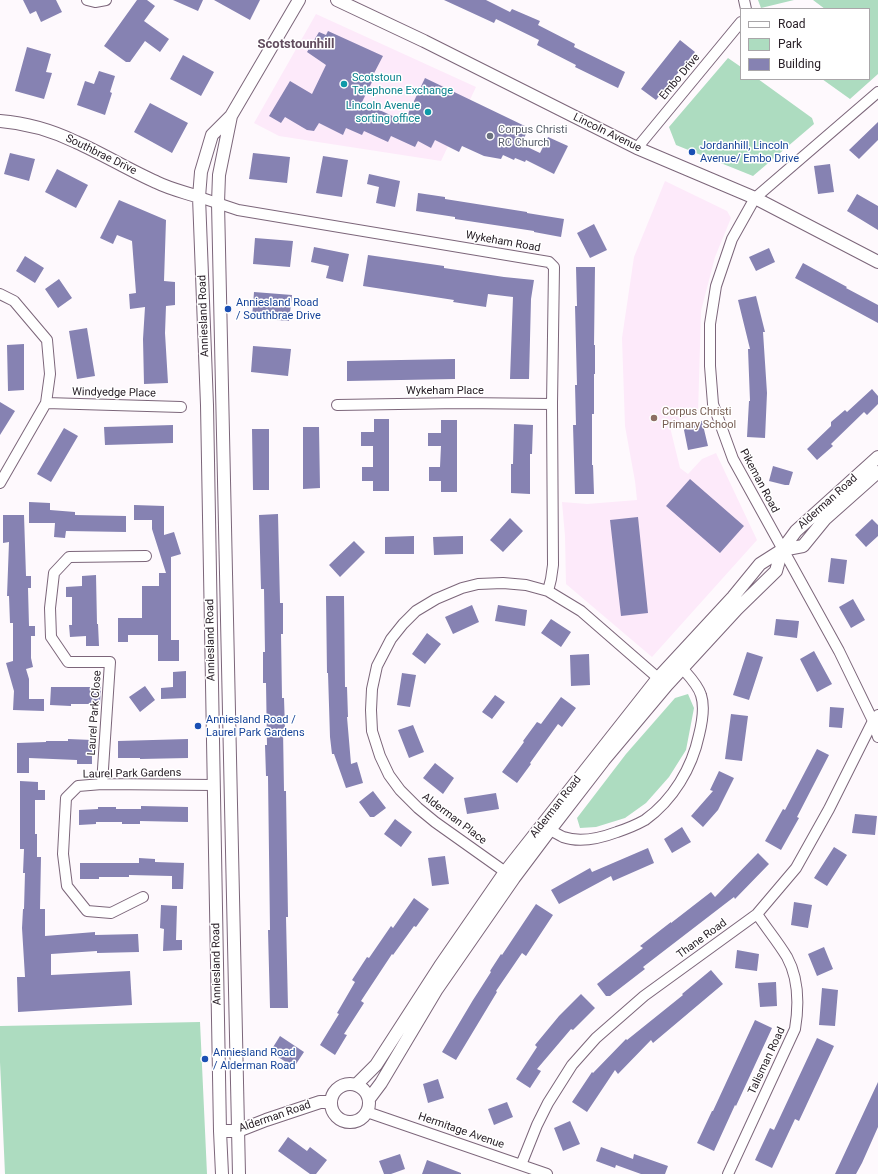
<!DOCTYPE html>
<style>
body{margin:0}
#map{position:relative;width:878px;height:1174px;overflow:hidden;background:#fef9fd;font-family:Roboto,sans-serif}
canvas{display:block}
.legend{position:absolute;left:740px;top:8px;width:130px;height:72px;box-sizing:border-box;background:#fff;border:1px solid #a9a6a9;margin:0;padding:5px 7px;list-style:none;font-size:12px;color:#292028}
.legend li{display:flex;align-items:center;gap:8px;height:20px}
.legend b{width:20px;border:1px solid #a9a6a9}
</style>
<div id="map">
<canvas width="878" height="1174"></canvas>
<ul class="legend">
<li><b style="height:5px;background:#fff"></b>Road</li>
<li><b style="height:11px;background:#addcc0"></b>Park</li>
<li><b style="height:11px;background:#8682b2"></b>Building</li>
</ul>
</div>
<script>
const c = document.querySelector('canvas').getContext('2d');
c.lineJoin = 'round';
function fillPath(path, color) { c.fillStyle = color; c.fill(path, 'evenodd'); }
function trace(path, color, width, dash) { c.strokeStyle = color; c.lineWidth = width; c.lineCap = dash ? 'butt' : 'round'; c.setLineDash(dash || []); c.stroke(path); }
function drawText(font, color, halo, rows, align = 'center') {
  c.font = font + ' Roboto,sans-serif'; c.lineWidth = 3; c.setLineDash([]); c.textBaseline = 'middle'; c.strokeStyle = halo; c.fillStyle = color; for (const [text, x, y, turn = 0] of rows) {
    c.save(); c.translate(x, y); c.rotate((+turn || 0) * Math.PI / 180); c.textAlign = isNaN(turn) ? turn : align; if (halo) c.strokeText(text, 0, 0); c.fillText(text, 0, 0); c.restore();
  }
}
const built = new Path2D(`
 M316 14 476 87 441 161 279 136 254 123Z
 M665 181 727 211 731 218 715 257 701 311 698 414 669 423 680 468 688 474 702 459 716 453 757 540 652 657 566 584 565 536 562 502 587 504 637 500 635 481 625 426 622 338 634 257Z`);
const green = new Path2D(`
 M758 0H794L761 8Z
 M813 0H878V74L850 99 822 79H869V9H825Z
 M728 58 741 67V79H758L812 118 814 124 753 176 676 145 669 127Z
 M688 694 694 708 686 750 669 777 646 803 625 818 596 827 580 828 577 818 626 754 675 698Z
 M200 1022 207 1174H5L0 1062V1026Z`);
const building = new Path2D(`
 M23 0H57H56L62 12 41 22 36 11 30 14Z
 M137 0H147L155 6 144 21 169 39 160 52 145 41 130 62H126L104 46Z
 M173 0H203L198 11Z
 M214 0H260L250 20Z
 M444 0H486L510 12 512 9 540 21 538 25 575 44 574 47 625 72 618 88 575 67 576 65 537 45 539 40 496 19 494 23Z
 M328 31 383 56 371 79 373 80 362 102 399 119 400 117 405 120 425 78 529 128 521 144 540 153 548 137 568 146 554 174 526 160 525 162 515 158 514 160 503 155 501 159 484 156 462 146 459 152 435 140 431 148 418 141 415 147 391 136 388 142 364 131 362 135 346 128 343 135 319 123 314 131 307 130 285 117 281 123 269 116 290 81 312 94 326 65 307 52 319 32 326 35Z
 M680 40 695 52 656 100 641 89Z
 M27 47 51 54 46 72 52 73 44 99 15 91Z
 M183 55 214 72 201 96 170 79Z
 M99 71 115 76 110 92 112 93 105 115 77 105 85 81 94 84Z
 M150 103 188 123 172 153 134 132Z
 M878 122V140L859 159 849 150Z
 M10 153 35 159 29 181 4 174Z
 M253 153 290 157 287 183 249 179Z
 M323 156 348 160 342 197 316 193Z
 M830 164 834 192 818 194 814 166Z
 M57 169 88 185 76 208 45 192Z
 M369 174 400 181 395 207 376 203 379 187 367 184Z
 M418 193 445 197V199L527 212V213L564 219 561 237 534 232V231L455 219V217L416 211Z
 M857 194 878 206V230L847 211Z
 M119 200 166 220 164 281 175 282V305L166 306 165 333 168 383 144 384 143 339 145 307 130 309 129 294 136 293 132 241 117 235 113 244 100 238Z
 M594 224 607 250 590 258 577 233Z
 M255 238 293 241 290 267 253 264Z
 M314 247 349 254 343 282 326 278 329 266 311 262Z
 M769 248 775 262 756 271 749 257Z
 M368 255 444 266V268L504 277 534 280 531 299 529 379H510L513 297 488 294 486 307 453 302 454 300 363 286Z
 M25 256 44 268 35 283 16 271Z
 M803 263 847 287 846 288 878 305V323L795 278Z
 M576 267H595L594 345H595V374H594V414H592V465H593L594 494H575L573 425H576L575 385H577L575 306H577Z
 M59 279 72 298 58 308 45 289Z
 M254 292 292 295 289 321 252 318Z
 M756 296 765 332H763L767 393 765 438 747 437 749 401H750L748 349H750L738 300Z
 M87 328 95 376 77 379 69 331Z
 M24 344V390L8 391 7 345Z
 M253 346 291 349 288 376 251 372Z
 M455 359V379L347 381V361Z
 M872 389 878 396V404L867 415 864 412 831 444 833 446 817 460 807 449 831 426V422L845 410 847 412Z
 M0 402 15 411 0 435Z
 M374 419H389V491H373V481H362V467H373V446H361V432H374Z
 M441 420H457V492H441V481H429V467H440L441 446H428V433H441Z
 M702 421 708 446 688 450 683 425Z
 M514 424 533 425 532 454H530V494L511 493V464H513Z
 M173 425V443L105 445 104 427Z
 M303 427H319L320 488 303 489Z
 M64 428 78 436 51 482 37 474Z
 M252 429H269V490H253Z
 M773 466 793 472 789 485H785L769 481Z
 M690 479 744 526 720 553 666 506Z
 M29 502 50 503V510L75 512V515L126 516V532L66 531 65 538 54 537 55 523H29Z
 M134 505 164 506V535L174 532 181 554 171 557V640H179V661H158V635H128V642H118V618H142V586H159V573H166L152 529V520H134Z
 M278 514 280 603H283V634H281L282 698H284L285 729H283L284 791H286L288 917H286L288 1008H270L268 930H270L268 776H266L265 745H267L266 683H263V652H265L264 589H261L259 515Z
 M3 515H24L26 576H31V588H28L29 626H35V636H31V658L33 667 26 669 29 679V699H44V711L13 710 14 691 6 663 13 661V623H10L9 596H7L9 542 3 543Z
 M638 517 648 613 621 616 610 520Z
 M510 518 523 531 503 552 490 540Z
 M872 519 878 525V536L866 547 855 535Z
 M414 536V554H385V537Z
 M463 536V554L434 555 433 537Z
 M354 541 365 552 340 577 329 565Z
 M831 558 847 560 844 584 828 582Z
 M96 575 97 624H98L99 646H86V636L70 637 69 625H72V597H66V587L82 586V576Z
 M326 596H344L345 687H347L348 717H347L351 764 357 762 363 783 346 788 334 754H332L330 737 328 673H327Z
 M853 599 865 620 851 628 839 607Z
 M472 605 479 622 453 634 445 617Z
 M498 605 527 610 525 626 495 621Z
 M551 619 571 632 561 647 541 633Z
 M776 619 799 621 797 638 774 635Z
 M427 633 441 644 425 664 412 654Z
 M814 651 832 684 817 692 800 659Z
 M747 652 763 657 749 700 733 695Z
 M589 654 590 685 571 686 570 655Z
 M186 671V698L161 699V688L173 687V672Z
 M402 673 416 675 410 707 397 705Z
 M145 686 155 700 140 712 129 697Z
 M51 687H101L100 704H71V706L50 705Z
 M495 695 505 702 492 719 482 712Z
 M561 697 576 708 562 727 558 724 530 763 531 764 517 783 502 772 524 742 523 741 537 722 541 724Z
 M830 707 844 708 842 728 829 727Z
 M731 714 748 716 742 761 725 759Z
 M413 725 424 752 409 758 398 730Z
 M68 739 92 740V764H77V760L29 758V773H17V743L46 742V741H68Z
 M188 739V758L140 759V758H118V741Z
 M817 749 829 755 797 817 799 818 781 850 765 841 783 809 785 810Z
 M435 763 454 778 443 794 423 778Z
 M719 771 734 778 718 810 703 827 691 816 713 791 710 790Z
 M20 781 38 782V790H45V800H35V834H37V857H41L40 909H45V936L95 932V935L138 934 139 952 97 953V951L51 954V975L130 971 132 1005 18 1012 17 977H25L22 928 23 909H24L25 873H23L24 849H20Z
 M373 791 386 808 374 817H370L359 802Z
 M496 793 499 809 467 814 464 798Z
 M141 806 188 807V822L140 821V824H122V822H96V824L79 825V810L98 809V807H116V809H141Z
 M855 814 877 816 875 835 852 833Z
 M395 819 412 832 401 847 384 834Z
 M682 827 691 842 672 853 664 839Z
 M834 847 847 855 827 886 814 878Z
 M648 848 654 863 613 881 611 876 559 904 551 890 590 868 592 872Z
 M758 853 769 864 735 899 734 897 643 967 645 969 610 996H606L597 984 643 948 640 946 671 922V923L711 892 715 897Z
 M445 856 449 884 432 886 428 858Z
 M139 858 155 859V862L184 863 183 889H172V876L129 875V877H99V879H80V863H139Z
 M414 898 429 909 416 927 414 926 393 955 392 954 361 1001 364 1003 344 1034 347 1035 335 1055 320 1045 339 1014 337 1013 355 982 352 980 367 957 369 958 391 926 393 928Z
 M794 902 812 905 808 928 791 925Z
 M536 904 553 915 526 956 522 953 496 991 497 992 456 1060 442 1052 473 1000 491 972 490 971 501 954 502 955Z
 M161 905 177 906 176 940H182V950L163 951 164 929 160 928Z
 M824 947 833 969 817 976 808 954Z
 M737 950 759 954 757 971 735 968Z
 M711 970 723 984 653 1043 651 1040 618 1074 615 1070 587 1112 572 1102 592 1072 593 1073 626 1039 627 1040 683 995 682 994Z
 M776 982 777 1006 760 1007 758 983Z
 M822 988 838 990 835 1026 819 1025Z
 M581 994 595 1008 573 1030 571 1029 537 1069 541 1071 530 1088 516 1079 537 1047 535 1045 559 1016Z
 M755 1020 772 1028 736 1106 735 1105 714 1151 697 1143 712 1111H713Z
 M280 1036 304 1052 294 1067 270 1052Z
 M817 1038 834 1046 799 1121 795 1119 772 1168 755 1160 770 1128 774 1130Z
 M438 1079 444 1098 428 1103 423 1084Z
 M878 1082V1127L862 1163 856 1174H835Z
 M507 1102 513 1117 494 1125 488 1109Z
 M570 1121 580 1144 563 1151 554 1128Z
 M288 1137 307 1151 310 1147 327 1160 316 1174H310L278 1151Z
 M601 1147 633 1159 634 1154 668 1166 665 1174H641L616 1165 615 1168 596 1161Z
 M400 1154 405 1169 391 1174H384L379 1161Z
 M427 1160 461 1173V1174H422Z`);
const minor = new Path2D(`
 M87 0 95 2 106 0
 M744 0 746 9
 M878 92 755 198 732 239 716 286 710 324V366L713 404 733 459 839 651 873 721 878 737
 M637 148 741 22
 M199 197 238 210 549 262 554 267 552 404 553 565 551 579 548 591
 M0 294 14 301 47 340 50 374 46 403 0 483
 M46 403 181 407
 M337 405 460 403 552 404
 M102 784 110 662H68L51 637 50 608 54 573 69 557 146 556
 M550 830C554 832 559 835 563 837 580 843 601 838 617 832 626 829 636 825 645 820 673 800 692 768 699 735 702 723 705 707 701 695 698 685 689 676 682 668
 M511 876 435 822 418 808 400 790 389 775 380 756 372 731 371 710 372 689 377 666 391 639 403 624 416 611 436 599 462 588 478 584 503 583 526 585 548 591 581 611 658 678
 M143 897 111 913 87 911 67 886 63 854 66 798 78 786 102 784 214 785
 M367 1112 547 1174
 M521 1165 537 1125 548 1103 572 1065 596 1038 644 996 757 914 796 868 829 809 873 721 878 715
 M728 1174 795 1029C799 1005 799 979 787 957 778 942 767 929 757 914`);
const tertiary = new Path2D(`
 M337 0 424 41 637 148 755 198 878 262
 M231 116 219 175 218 203 239 1174
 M0 121C26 123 53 131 76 142 103 154 129 170 156 182 170 189 184 192 199 197
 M331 1103a19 19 0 1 1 38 0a19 19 0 1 1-38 0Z
 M356 1085 376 1065 440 966 505 872 658 678 733 597 760 564 782 550 803 546 825 519 878 472
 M369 1099 381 1083 437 989 514 878 550 830 604 760 667 685 737 609 776 571 782 550 796 531 878 457
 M220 1131H238L266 1120 320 1102H330
 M222 1174 220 1131 207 405 199 197 201 172 212 135 231 116 299 0`);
const markers = [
 [344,84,4,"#0f9aa8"],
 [428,112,4,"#0f9aa8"],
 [490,136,4,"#6b7280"],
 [692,152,4,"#1a4fb4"],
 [228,309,4,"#1a4fb4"],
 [654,418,4,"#8d6e63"],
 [198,726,4,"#1a4fb4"],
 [205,1059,4,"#1a4fb4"]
];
const streetNames = [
 ["Embo Drive",680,77,-50],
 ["Lincoln Avenue",607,133,26],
 ["Southbrae Drive",101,155,26],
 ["Wykeham Road",503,242,10],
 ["Anniesland Road",204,316,-92],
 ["Wykeham Place",445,391],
 ["Windyedge Place",114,393,1],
 ["Pikeman Road",759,481,62],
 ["Alderman Road",828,502,-42],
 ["Anniesland Road",211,640,-91],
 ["Laurel Park Close",95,713,-86],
 ["Laurel Park Gardens",132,774,-1],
 ["Alderman Road",556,807,-52],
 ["Alderman Place",454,819,37],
 ["Thane Road",702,939,-36],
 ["Anniesland Road",217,964,-91],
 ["Talisman Road",767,1061,-65],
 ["Alderman Road",275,1117,-19],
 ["Hermitage Avenue",461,1131,19]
];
const cultureNames = [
 ["Scotstoun",352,78],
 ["Telephone Exchange",352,91],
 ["Lincoln Avenue",420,106,"right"],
 ["sorting office",420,119,"right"]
];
const worshipNames = [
 ["Corpus Christi",498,130],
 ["RC Church",498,143]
];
const transitNames = [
 ["Jordanhill, Lincoln",700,146],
 ["Avenue/ Embo Drive",700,159],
 ["Anniesland Road",236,303],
 ["/ Southbrae Drive",236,316],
 ["Anniesland Road /",206,720],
 ["Laurel Park Gardens",206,733],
 ["Anniesland Road",213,1053],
 ["/ Alderman Road",213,1066]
];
const educationNames = [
 ["Corpus Christi",662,412],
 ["Primary School",662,425]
];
const quarterNames = [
 ["Scotstounhill",296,45]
];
fillPath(built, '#fdeafa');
fillPath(green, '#addcc0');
fillPath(building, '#8682b2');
trace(minor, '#7c667a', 12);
trace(tertiary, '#7c667a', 14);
trace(minor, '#fff', 10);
trace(tertiary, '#fff', 12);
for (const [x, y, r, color] of markers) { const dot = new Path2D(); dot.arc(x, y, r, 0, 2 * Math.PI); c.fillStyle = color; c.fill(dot); trace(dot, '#fff', 1.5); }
drawText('11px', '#292028', '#fff', streetNames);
drawText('11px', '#0d838f', '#fff', cultureNames, 'left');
drawText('11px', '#5b616d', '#fff', worshipNames, 'left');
drawText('11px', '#164399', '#fff', transitNames, 'left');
drawText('11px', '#785e54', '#fff', educationNames, 'left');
drawText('bold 13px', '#624d5f', '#fff', quarterNames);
</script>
